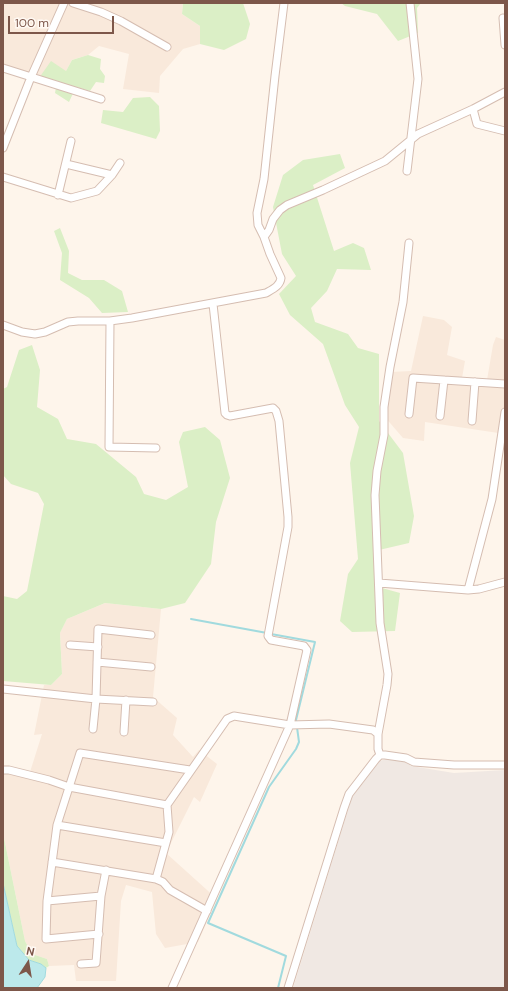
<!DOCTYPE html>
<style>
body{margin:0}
#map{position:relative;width:508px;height:991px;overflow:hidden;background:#fef5eb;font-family:"DM Sans",sans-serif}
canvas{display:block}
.frame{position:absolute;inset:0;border:4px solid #7d574a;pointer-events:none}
.north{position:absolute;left:8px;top:943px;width:40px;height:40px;-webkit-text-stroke:3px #fff9f3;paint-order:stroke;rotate:12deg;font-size:11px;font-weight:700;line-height:16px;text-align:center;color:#7d574a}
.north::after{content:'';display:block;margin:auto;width:14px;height:18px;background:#7d574a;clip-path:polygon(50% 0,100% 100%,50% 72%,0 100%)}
.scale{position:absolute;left:8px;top:16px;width:106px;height:18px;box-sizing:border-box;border:2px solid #7d574a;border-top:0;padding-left:5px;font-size:12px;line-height:14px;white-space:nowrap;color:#7d574a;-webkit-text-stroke:3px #fff9f3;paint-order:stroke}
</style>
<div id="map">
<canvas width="508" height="991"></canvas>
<div class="frame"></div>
<div class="north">N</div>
<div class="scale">100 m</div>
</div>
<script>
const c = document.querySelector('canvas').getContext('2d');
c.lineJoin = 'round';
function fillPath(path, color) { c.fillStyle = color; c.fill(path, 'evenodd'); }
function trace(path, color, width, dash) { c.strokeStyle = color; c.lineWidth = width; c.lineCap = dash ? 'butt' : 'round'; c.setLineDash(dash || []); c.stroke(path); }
const residential = new Path2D(`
 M3 3H183L182 14 200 26V44L183 49 160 76 159 93 123 89 129 54 99 46 88 55 72 60 66 71 39 78 3 65Z
 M423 316 444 320 452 327 447 355 465 361 462 378 487 380 493 345 496 337 505 340V434L425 422 424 441 403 438 384 416 391 372 411 371Z
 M105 603 161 609 153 697 177 718 173 735 193 757 199 750 217 764 200 802 194 797 166 853 217 899 198 942 165 948 156 934 152 892 126 885 121 901 116 981H76L74 965 49 966 47 959 32 954 25 941 3 833V766H8L30 772 42 734 34 735 44 685H51L62 674 60 633 67 619Z`);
const industrial = new Path2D(`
 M386 759 406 762 411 766 454 773 505 770V988H293L352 797 380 761Z`);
const green = new Path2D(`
 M183 3H243L250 24 246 39 224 50 200 44V26L182 14Z
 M341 3H421L417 8 418 33 398 41 377 14 345 6Z
 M88 55 101 59 100 69 105 76 104 83 96 82 90 91 76 87 69 102 55 93 57 82 39 78 51 61 66 71 72 60Z
 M150 97 159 106 160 131 156 139 101 123 103 110 123 112 133 98Z
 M340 154 345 168 313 185 334 251 353 243 364 248 371 270 337 269 327 291 311 308 315 322 348 334 358 348 379 354V421L403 453 414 516 409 543 379 550 382 588 400 593 395 631 352 632 340 621 348 574 358 559 350 463 359 427 345 405 323 344 290 315 279 294 296 276 282 254 273 207 283 175 303 160Z
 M60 228 69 251 68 273 82 280H104L122 291 128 312 102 313 89 298 60 280 62 253 54 231Z
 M32 345 40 370 37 407 58 419 67 439 96 444 136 477 144 494 166 500 188 487 179 442 183 432 205 427 220 440 230 478 216 522 211 564 185 603 161 609 105 603 67 619 60 633 62 674 51 685 3 681V596L17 599 27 591 44 504 38 493 11 484 3 475V389L7 387 19 350Z
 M3 833 25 941 32 954 47 959 49 966 46 968 41 964 29 960 17 946 3 883Z`);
const water = new Path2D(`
 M3 883 17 946 29 960 41 964 46 968 45 977 37 988H3Z`);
const stream = new Path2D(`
 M191 619 267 633
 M271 634 315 642 296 720 299 742 296 749 269 787 208 923 286 956 278 988`);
const minor = new Path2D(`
 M73 3 101 12 121 21 167 47
 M503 18 505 45
 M3 68 101 99
 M473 109 477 124 505 131
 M3 148 31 77 64 3
 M66 164 112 175
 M407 171 418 79 410 3
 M3 177 71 198 97 191 112 175 120 163
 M58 195 71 141
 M264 237 258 225 257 213 264 179 275 76 284 3
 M110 321 109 447 156 448
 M3 325 22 332 35 334 45 332 68 322 78 321H110L132 318 266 293C273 289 280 286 281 278L270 254 264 237 269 230 273 219 280 210 287 205 323 190 385 161 418 134 473 109 505 92
 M409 414 413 378 505 384
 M440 416 444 380
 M472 421 475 382
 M379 583 468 590 479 589 505 582
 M468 590 492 499 505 412
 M70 645 98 647
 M97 662 151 667
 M3 689 96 699 153 702
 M93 729 96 699 98 629 151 635
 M124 732 126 700
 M380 755 378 749V734L387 685 388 674 380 623 375 495 377 471 384 435V407L390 367 403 302 409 243
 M3 770H9L49 780 69 787 167 805
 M57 825 166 843
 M52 862 156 879 163 882 170 890 207 911
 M156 879 169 832 167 805 227 719 234 716 240 717 290 725 329 724 373 730 378 734
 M47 901 101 896
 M99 934 46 939 47 901 57 825 80 753 190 770
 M81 964 96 963 101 896 106 870
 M172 988 290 725 307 650 304 646 271 640 268 636 288 527V517L279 421 276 411 273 408 230 416 227 415 225 413 213 304
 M288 988 344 808 349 794 376 759 380 755H385L406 758 414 762 454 765H505`);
fillPath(residential, '#f9e9db');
fillPath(industrial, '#f0e8e3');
fillPath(green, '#dbefc6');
fillPath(water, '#bce9eb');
trace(water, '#a1dade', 1);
trace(stream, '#a1dade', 2);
trace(minor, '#d5bdb1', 9);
trace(minor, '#fff', 7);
</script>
